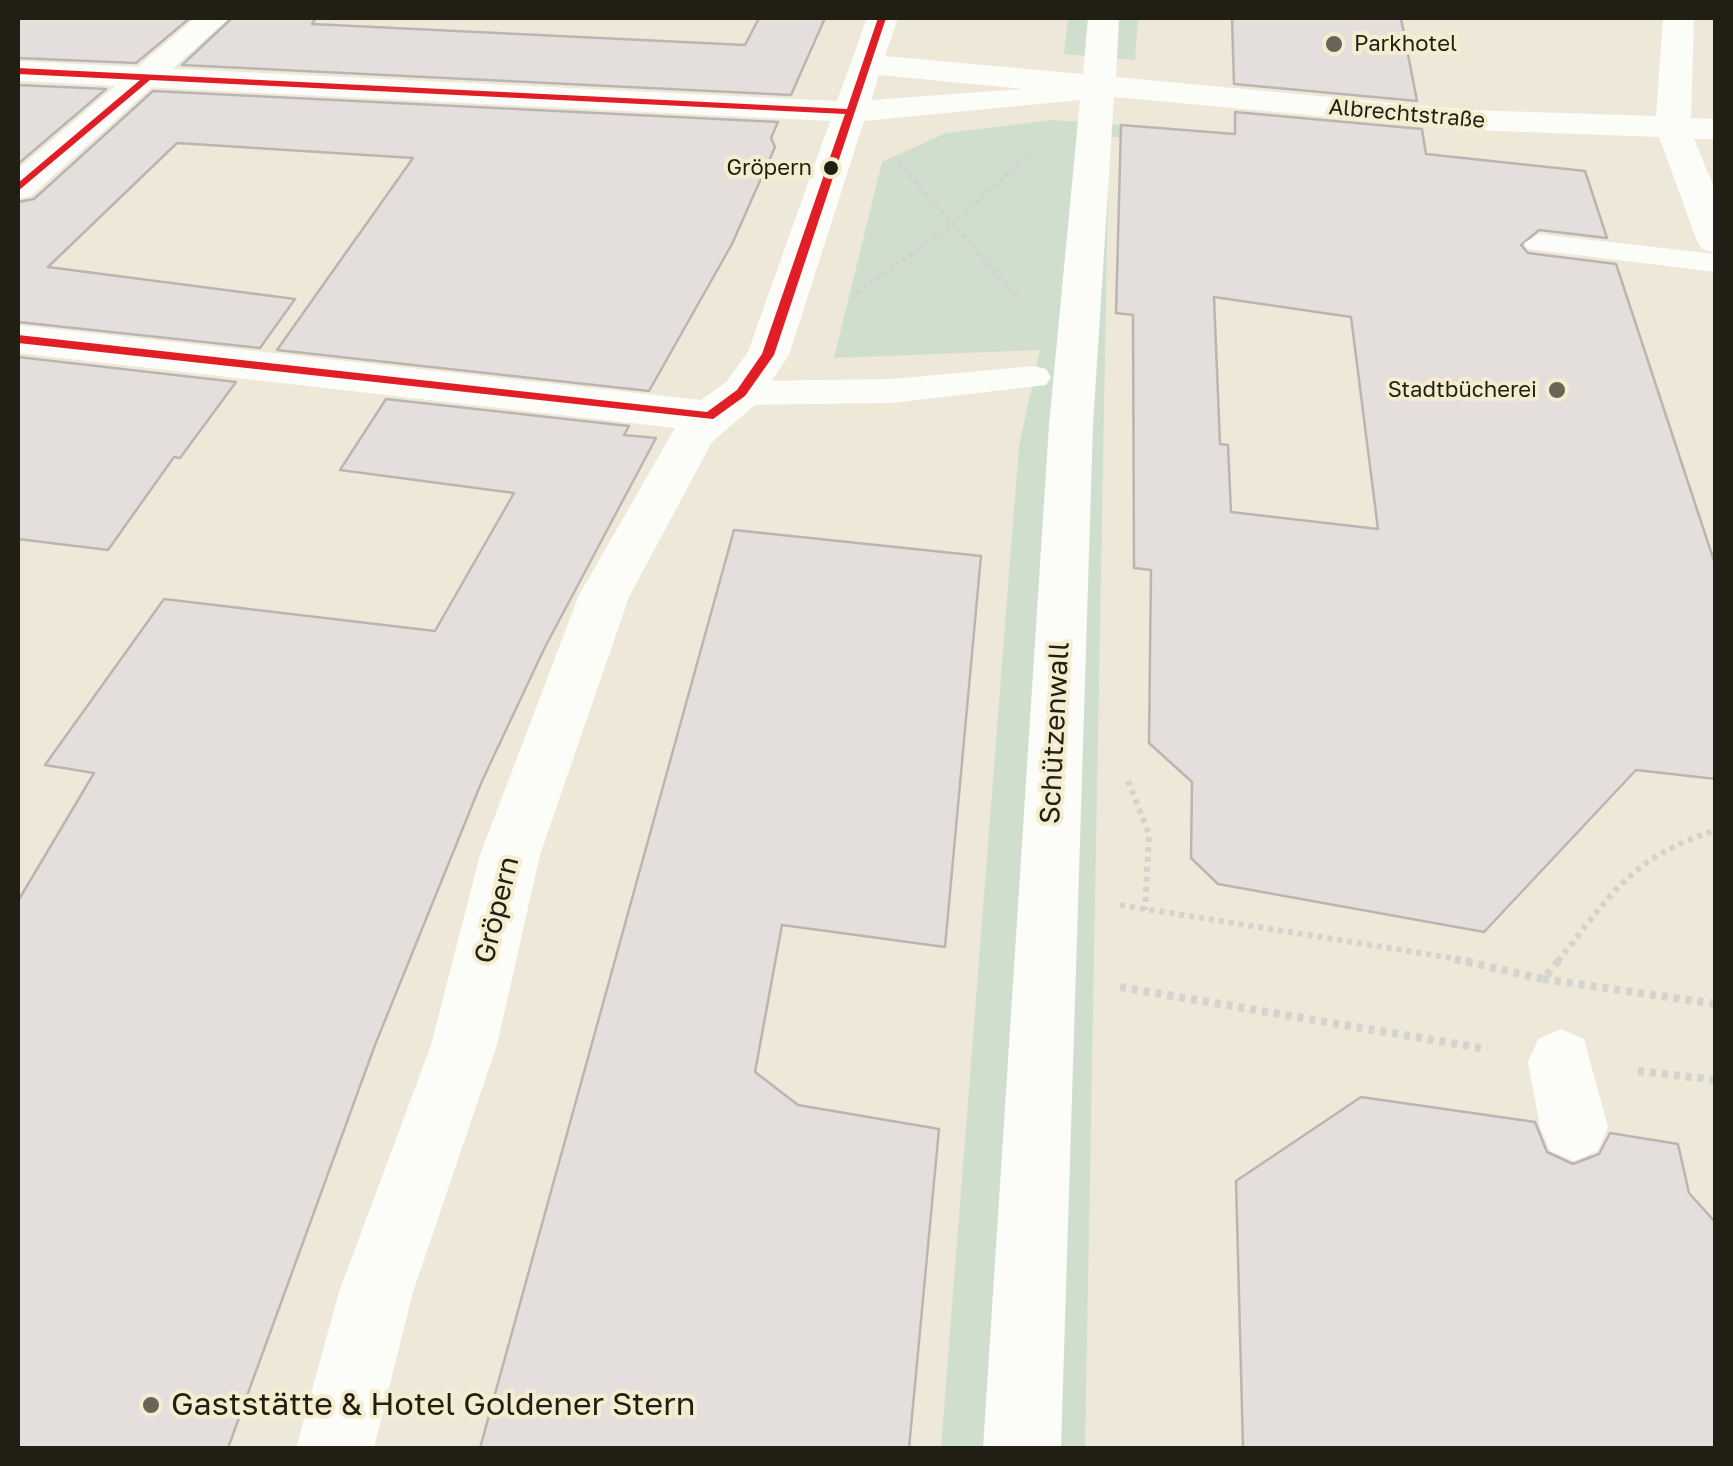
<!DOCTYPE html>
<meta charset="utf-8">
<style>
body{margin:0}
#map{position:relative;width:1733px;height:1466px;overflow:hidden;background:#ede8d7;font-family:"Golos Text",sans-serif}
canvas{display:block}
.frame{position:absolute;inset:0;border:20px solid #211e13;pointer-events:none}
</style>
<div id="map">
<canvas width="1733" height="1466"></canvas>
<div class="frame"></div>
</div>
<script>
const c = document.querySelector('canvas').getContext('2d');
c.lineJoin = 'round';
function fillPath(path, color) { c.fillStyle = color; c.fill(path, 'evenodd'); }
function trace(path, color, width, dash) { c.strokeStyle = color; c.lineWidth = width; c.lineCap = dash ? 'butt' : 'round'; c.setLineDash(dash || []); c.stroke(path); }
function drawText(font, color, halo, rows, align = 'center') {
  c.font = font + ' "Golos Text",sans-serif'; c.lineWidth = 8; c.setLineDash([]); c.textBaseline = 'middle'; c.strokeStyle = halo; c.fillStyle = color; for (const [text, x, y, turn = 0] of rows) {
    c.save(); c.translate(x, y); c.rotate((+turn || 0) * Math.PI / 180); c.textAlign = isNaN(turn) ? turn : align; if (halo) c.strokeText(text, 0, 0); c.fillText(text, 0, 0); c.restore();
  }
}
const green = new Path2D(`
 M1068 18H1138L1135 60 1064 54Z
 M1053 120 1135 126 1121 137H1109L1085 1448H941L1019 446 1040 350 834 358 882 162 946 133Z`);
const building = new Path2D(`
 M18 18H190L136 63 18 58Z
 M232 18H316L312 24 745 45 759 18H825L791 95 182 65Z
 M1232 18H1401L1417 101 1234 84Z
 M18 85 106 89 18 164Z
 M153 91 778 122 771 138 775 147 732 244 649 391 277 350 413 158 177 143 48 267 295 299 260 348 18 322V202L34 199Z
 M1235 112 1422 129 1426 154 1585 171 1607 238 1539 230 1521 245 1528 253 1616 264 1716 567V779L1636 770 1484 932 1218 884 1191 858 1192 782 1149 743 1151 570 1134 568 1133 315 1116 313 1121 125 1235 134ZM1214 297 1351 317 1378 529 1231 512 1228 445 1220 444Z
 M18 357 236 382 180 458 174 457 108 550 18 539Z
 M386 399 629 426 624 435 656 438 545 647 482 781 375 1045 228 1448H18V901L94 773 45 765 164 599 435 631 514 493 340 470Z
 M734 530 981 556 945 947 782 925 755 1072 798 1105 939 1129 909 1448H480Z
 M1361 1097 1535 1122 1547 1152 1573 1164 1599 1154 1610 1133 1678 1144 1689 1193 1716 1223V1448H1243L1236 1181Z`);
const pathFar3 = new Path2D(`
 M898 163 974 248
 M920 248 954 224 1029 153`);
const pathFar2 = new Path2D(`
 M972 246 1016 295
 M857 293 923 246`);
const pathFar1 = new Path2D(`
 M1128 781 1149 834 1145 910
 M1120 905 1471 961
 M1558 961C1613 893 1628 859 1716 830`);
const path = new Path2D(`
 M1455 959 1543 979 1560 959
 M1543 979 1716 1004
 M1120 987 1487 1049
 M1638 1071 1716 1080`);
const lane = new Path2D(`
 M1539 234 1716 254V272L1528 249 1524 243Z
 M1034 366 1046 369 1051 377 1046 385 892 403 741 405 729 401 724 393 729 385 741 381 892 379Z`);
const street = new Path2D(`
 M867 18H898L885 56 1083 74 1088 18H1119L1116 77 1470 110 1656 116 1663 18H1694L1691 118 1716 119V139H1694L1716 192V253L1702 249 1697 241 1659 137 1470 130 1114 97 1093 425 1061 1448H983L1049 425 1080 100 864 121 789 355 756 404 712 442 629 597 540 855 497 1045 413 1292 374 1448H296L339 1292 431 1045 480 855 579 595 675 428 18 353V325L701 400 726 382 748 352 830 121 18 81V61L837 101ZM879 75 1023 89 871 100Z
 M1561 1029 1584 1039 1608 1127 1598 1151 1574 1161 1550 1151 1540 1127 1528 1062 1538 1039Z`);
const secondary = new Path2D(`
 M195 18H229L31 196 18 199V169Z`);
const bus1 = new Path2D(`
 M878 18H886L774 355 745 396 713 419 18 343V335L707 412 737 390 762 354 845 114 150 80 18 191V183L140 80 18 74V68L847 109Z`);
const markers = [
 [1334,44,10,"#686558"],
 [831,168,9,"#211e13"],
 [1557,390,10,"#686558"],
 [151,1405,10,"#686558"]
];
const farPoinames = [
 ["Parkhotel",1354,44],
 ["Stadtbücherei",1537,390,"right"]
];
const farStreetnames = [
 ["Albrechtstraße",1407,114,5]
];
const farBusnames = [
 ["Gröpern",812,168]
];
const streetNames = [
 ["Schützenwall",1055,733,-87],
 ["Gröpern",497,910,-76]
];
const nearPoinames = [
 ["Gaststätte & Hotel Goldener Stern",171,1405]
];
fillPath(green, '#d0dfcd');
fillPath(building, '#e4dedc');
trace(building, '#bbb5b2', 2.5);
trace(pathFar3, '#d4d3ce', 4, [4, 4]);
trace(pathFar2, '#d4d3ce', 5, [4, 4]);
trace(pathFar1, '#d4d3ce', 6, [5, 5]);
trace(path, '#d4d3ce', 8, [6, 6]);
fillPath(lane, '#fcfcf9');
fillPath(street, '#fcfcf9');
fillPath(secondary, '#fcfcf9');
fillPath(bus1, '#e11e26');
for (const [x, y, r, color] of markers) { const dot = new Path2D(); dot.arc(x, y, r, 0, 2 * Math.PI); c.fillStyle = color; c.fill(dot); trace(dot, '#f5edcf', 4); }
drawText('22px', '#211e13', '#f5edcf', farPoinames, 'left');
drawText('22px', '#211e13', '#f5edcf', farStreetnames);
drawText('22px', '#211e13', '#f5edcf', farBusnames, 'right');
drawText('28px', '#211e13', '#f5edcf', streetNames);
drawText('32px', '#211e13', '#f5edcf', nearPoinames, 'left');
</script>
